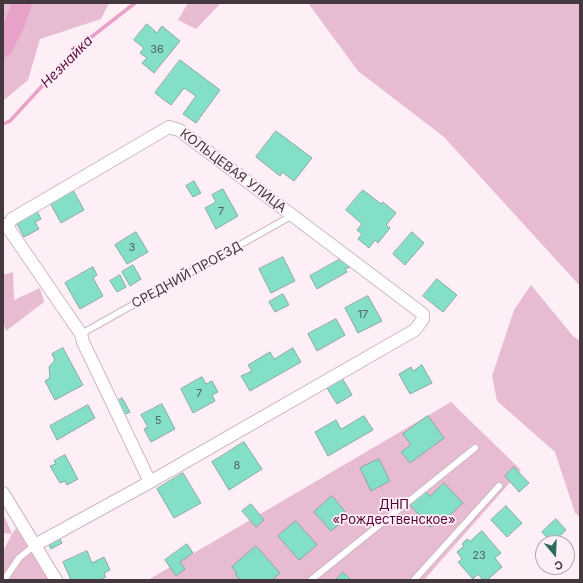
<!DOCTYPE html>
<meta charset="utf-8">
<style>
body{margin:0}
#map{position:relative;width:583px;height:583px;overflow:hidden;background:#feeff6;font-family:Inter,sans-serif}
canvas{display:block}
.frame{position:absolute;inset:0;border:4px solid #42383d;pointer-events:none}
.north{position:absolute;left:535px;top:535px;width:40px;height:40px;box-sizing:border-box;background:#feeff6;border:1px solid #b3a6ac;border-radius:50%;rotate:161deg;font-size:11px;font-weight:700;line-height:16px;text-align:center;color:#42383d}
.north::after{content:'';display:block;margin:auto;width:14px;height:18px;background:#2a6c5d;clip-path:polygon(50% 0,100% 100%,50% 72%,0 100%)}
</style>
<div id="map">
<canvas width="583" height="583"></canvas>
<div class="frame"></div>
<div class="north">С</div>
</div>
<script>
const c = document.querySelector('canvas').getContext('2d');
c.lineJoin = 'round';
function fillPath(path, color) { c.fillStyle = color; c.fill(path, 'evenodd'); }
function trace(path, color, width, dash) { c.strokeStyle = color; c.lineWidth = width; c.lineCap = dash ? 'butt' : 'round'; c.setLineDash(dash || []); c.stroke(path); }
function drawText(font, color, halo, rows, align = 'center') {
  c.font = font + ' Inter,sans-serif'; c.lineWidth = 3.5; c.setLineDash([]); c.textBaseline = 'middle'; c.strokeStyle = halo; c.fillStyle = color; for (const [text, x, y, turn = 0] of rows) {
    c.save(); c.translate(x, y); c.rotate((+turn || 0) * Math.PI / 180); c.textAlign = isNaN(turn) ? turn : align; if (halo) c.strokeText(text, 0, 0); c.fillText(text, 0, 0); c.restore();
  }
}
const green = new Path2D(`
 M3 3H109L101 19 40 39 28 80 3 101Z
 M188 3H221L196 29 178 20Z
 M308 3H580V286L444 137 358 71Z
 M13 272 14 300 40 288 44 302 6 331 3 322V275Z
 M531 285 573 336 580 341V517L575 513 555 452 497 401 492 376 514 310Z
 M451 402 521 470 424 580H148Z
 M3 513 12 534 17 527 48 580H3V551L12 534 3 533Z`);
const stream = new Path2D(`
 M3 124 10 121 76 49 135 3`);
const river = new Path2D(`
 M3 47 15 23 22 3`);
const building = new Path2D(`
 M147 24 157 33 162 26 180 41 154 73 142 63 147 58 140 53 144 48 134 40Z
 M180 60 220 90 196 123 183 114 196 96 184 88 171 105 155 93Z
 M276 131 312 158 294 181 282 172 280 176 256 157Z
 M194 181 201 193 193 197 186 186Z
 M223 189 238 216 216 229 205 208 216 202 212 195Z
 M73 190 84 210 61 223 50 203Z
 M363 190 381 204 383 202 396 213 386 225 390 228 378 243 375 240 369 248 358 239 362 234 357 230 362 224 346 210Z
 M37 211 41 219 35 222 39 229 24 237 15 220 30 212 32 214Z
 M136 232 148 252 127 264 115 245Z
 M412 232 424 243 405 265 393 254Z
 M283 257 295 281 271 293 259 269Z
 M344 257 350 267 345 269 347 272 317 289 310 276Z
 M133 265 141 279 130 286 122 272Z
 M93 267 97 275 93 278 103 296 80 309 65 283Z
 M120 275 126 287 117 292 110 281Z
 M437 279 457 295 443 312 423 296Z
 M283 294 289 305 275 312 269 302Z
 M368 296 382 321 358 333 345 308Z
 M336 319 345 335 317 351 308 334Z
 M63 348 83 385 55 400 45 381 50 378 49 367 55 360 52 354Z
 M293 348 301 362 250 391 241 376 252 371 248 365 270 352 274 359Z
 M422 365 432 383 410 394 399 374 411 367 413 371Z
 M341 376 352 395 337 404 325 385Z
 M202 377 206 384 212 381 218 392 212 395 215 401 193 413 181 389Z
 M122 398 130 412 124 415 116 402Z
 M162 404 175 429 151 442 144 429 148 427 141 415Z
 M88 405 95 418 57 440 50 426Z
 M364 416 373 430 328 456 315 432 336 420 341 429Z
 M428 416 444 438 410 463 401 452 411 445 403 434Z
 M244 442 262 469 229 490 212 462Z
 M65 455 78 479 67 485 65 481 60 483 50 466 56 464 54 461Z
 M379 459 390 481 371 491 360 468Z
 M514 467 529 483 519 492 505 476Z
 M183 473 201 503 174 518 157 489Z
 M444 483 463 503 441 523 430 527 410 505 425 491 430 496Z
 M332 496 349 516 331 531 314 512Z
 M251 504 264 520 256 527 242 511Z
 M506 506 522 523 507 537 491 520Z
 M556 519 566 530 552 543 542 532Z
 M296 521 317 545 299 560 278 536Z
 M56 531 62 543 51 549 45 537Z
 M482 531 501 553 495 558 502 567 487 580H483L478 574 473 579 458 562 462 559 457 552 464 546 462 544 467 539 470 541Z
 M187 544 193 553 180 562 185 569 176 576 165 560Z
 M256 546 280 573 272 580H240L235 574 237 573 232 567Z
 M87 551 92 563 104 557 110 570 104 573 106 577 99 580H71L63 562Z
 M343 572 351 580H336Z`);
const lane = new Path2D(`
 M81 334 293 215
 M4 580 19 558 35 545
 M311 580 475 448
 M414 580 499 486`);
const street = new Path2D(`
 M3 493 56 580
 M35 545 150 482 415 330 423 319V314L179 130 169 127 12 219 8 225 9 229 81 334 83 342 150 482`);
const numberNames = [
 ["36",157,50],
 ["7",221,212],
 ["3",132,248],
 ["17",363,315],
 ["7",199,394],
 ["5",158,421],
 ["8",237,466],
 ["23",479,556]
];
const streetNames = [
 ["КОЛЬЦЕВАЯ УЛИЦА",233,171,37],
 ["СРЕДНИЙ ПРОЕЗД",187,275,-29]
];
const parkNames = [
 ["ДНП",394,505],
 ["«Рождественское»",394,520]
];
const waterNames = [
 ["Незнайка",67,62,-45]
];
fillPath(green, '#e7bbd1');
trace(stream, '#e8a2c7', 3.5);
trace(river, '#e8a2c7', 20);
fillPath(building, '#83dfc7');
trace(building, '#8ea8a0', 1);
trace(lane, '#cfb7c3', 8);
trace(street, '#cfb7c3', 14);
trace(lane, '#fff', 6);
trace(street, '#fff', 12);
drawText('11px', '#526260', null, numberNames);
drawText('13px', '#42383d', '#feeff6', streetNames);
drawText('13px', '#540039', '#feeff6', parkNames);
drawText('italic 14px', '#600f43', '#feeff6', waterNames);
</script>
